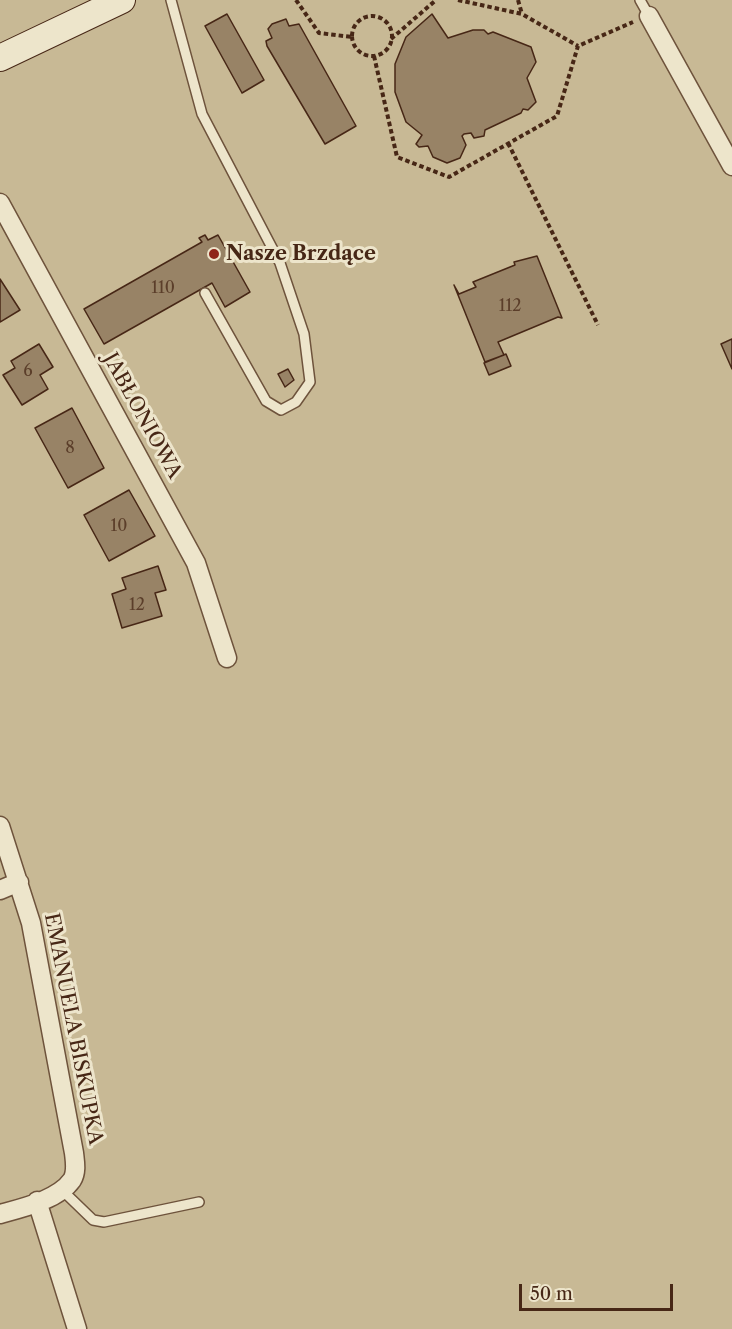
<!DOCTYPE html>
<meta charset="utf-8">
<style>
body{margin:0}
#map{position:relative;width:732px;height:1329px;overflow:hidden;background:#e3d7af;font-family:"Libre Caslon Text",serif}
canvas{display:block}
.scale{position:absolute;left:519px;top:1284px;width:154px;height:27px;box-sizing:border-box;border:3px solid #472716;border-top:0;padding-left:8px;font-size:18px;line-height:21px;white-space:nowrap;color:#472716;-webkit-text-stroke:4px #ede5cb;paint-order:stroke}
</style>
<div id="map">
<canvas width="732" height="1329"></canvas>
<div class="scale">50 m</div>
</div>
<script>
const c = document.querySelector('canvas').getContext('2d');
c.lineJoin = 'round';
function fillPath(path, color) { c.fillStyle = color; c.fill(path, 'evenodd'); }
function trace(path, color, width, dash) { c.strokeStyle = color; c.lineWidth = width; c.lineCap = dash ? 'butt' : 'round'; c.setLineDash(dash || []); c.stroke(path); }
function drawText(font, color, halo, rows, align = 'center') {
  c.font = font + ' "Libre Caslon Text",serif'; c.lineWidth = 6; c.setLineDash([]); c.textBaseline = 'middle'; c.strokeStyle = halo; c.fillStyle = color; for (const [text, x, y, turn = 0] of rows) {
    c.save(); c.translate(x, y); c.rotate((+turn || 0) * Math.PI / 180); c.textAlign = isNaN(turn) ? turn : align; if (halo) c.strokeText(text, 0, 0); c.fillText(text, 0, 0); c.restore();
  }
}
const green = new Path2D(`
 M0 0H732V1329H0Z`);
const building = new Path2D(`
 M227 14 264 80 242 93 205 26Z
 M432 14 448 38 473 30H484L488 34 493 32 531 47 536 62 527 78 536 102 528 110 523 109 521 113 485 130 484 136 474 138 471 133 464 134 462 136 466 145 460 158 447 163 433 157 428 146 419 147 416 144 422 135 406 122 395 92V64L406 37Z
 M286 19 289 26 299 24 356 126 325 144 267 46 266 41 272 38 268 29 272 24Z
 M205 235 208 240 218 235 250 292 225 307 212 283 104 344 84 309 202 242 199 238Z
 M537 256 562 318 558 317 498 342 504 355 485 362 454 285 459 294 476 287 473 282 515 265 514 262Z
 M0 279 20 310 0 322Z
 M732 339V369L721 344Z
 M39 344 53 367 40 375 48 389 22 405 3 375 15 368 11 361Z
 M506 354 511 366 489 375 484 363Z
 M288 369 294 380 285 387 278 374Z
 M72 408 104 468 68 488 35 428Z
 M129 490 155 536 109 561 84 515Z
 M158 566 166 590 155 593 162 616 122 628 112 594 126 589 122 578Z`);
const path = new Path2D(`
 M296 0 319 33 352 37
 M458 0 522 14 578 46
 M518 0 522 14
 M352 36a20 20 0 1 1 40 0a20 20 0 1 1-40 0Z
 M391 39 436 0
 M374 56 397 157 449 177 557 116 578 46 633 22
 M508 143 598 325`);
const lane = new Path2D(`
 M171 0 202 114 280 263 304 334 310 382 296 402 281 410 266 401 205 293
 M640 0 649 16
 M62 1190 93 1220 104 1222 199 1202`);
const street = new Path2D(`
 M649 16 732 166
 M0 203 196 563 227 658
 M0 826 31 923 74 1153C75 1162 77 1172 72 1180 58 1200 22 1208 0 1214
 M0 890 19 882
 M37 1201 77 1329`);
const secondary = new Path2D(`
 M0 58 122 0`);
const markers = [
 [214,254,6,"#8f2418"]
];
const numberNames = [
 ["110",163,288],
 ["112",510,306],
 ["6",28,371],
 ["8",70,448],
 ["10",119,526],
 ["12",137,605]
];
const poiNames = [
 ["Nasze Brzdące",226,254]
];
const streetNames = [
 ["JABŁONIOWA",142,416,61],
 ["EMANUELA BISKUPKA",73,1029,79]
];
fillPath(green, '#c8b995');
fillPath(building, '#988366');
trace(building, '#472716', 1.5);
trace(lane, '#6e533c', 12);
trace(street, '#6e533c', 21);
trace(secondary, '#472716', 28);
trace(path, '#472716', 4, [4.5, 3]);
trace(lane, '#ede5cb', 9);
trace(street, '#ede5cb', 18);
trace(secondary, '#ede5cb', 26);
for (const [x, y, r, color] of markers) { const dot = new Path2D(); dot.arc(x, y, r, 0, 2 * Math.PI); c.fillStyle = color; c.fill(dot); trace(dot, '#ede5cb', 2); }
drawText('16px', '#5b3e2a', null, numberNames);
drawText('bold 20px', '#472716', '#ede5cb', poiNames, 'left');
drawText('20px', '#472716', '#ede5cb', streetNames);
</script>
